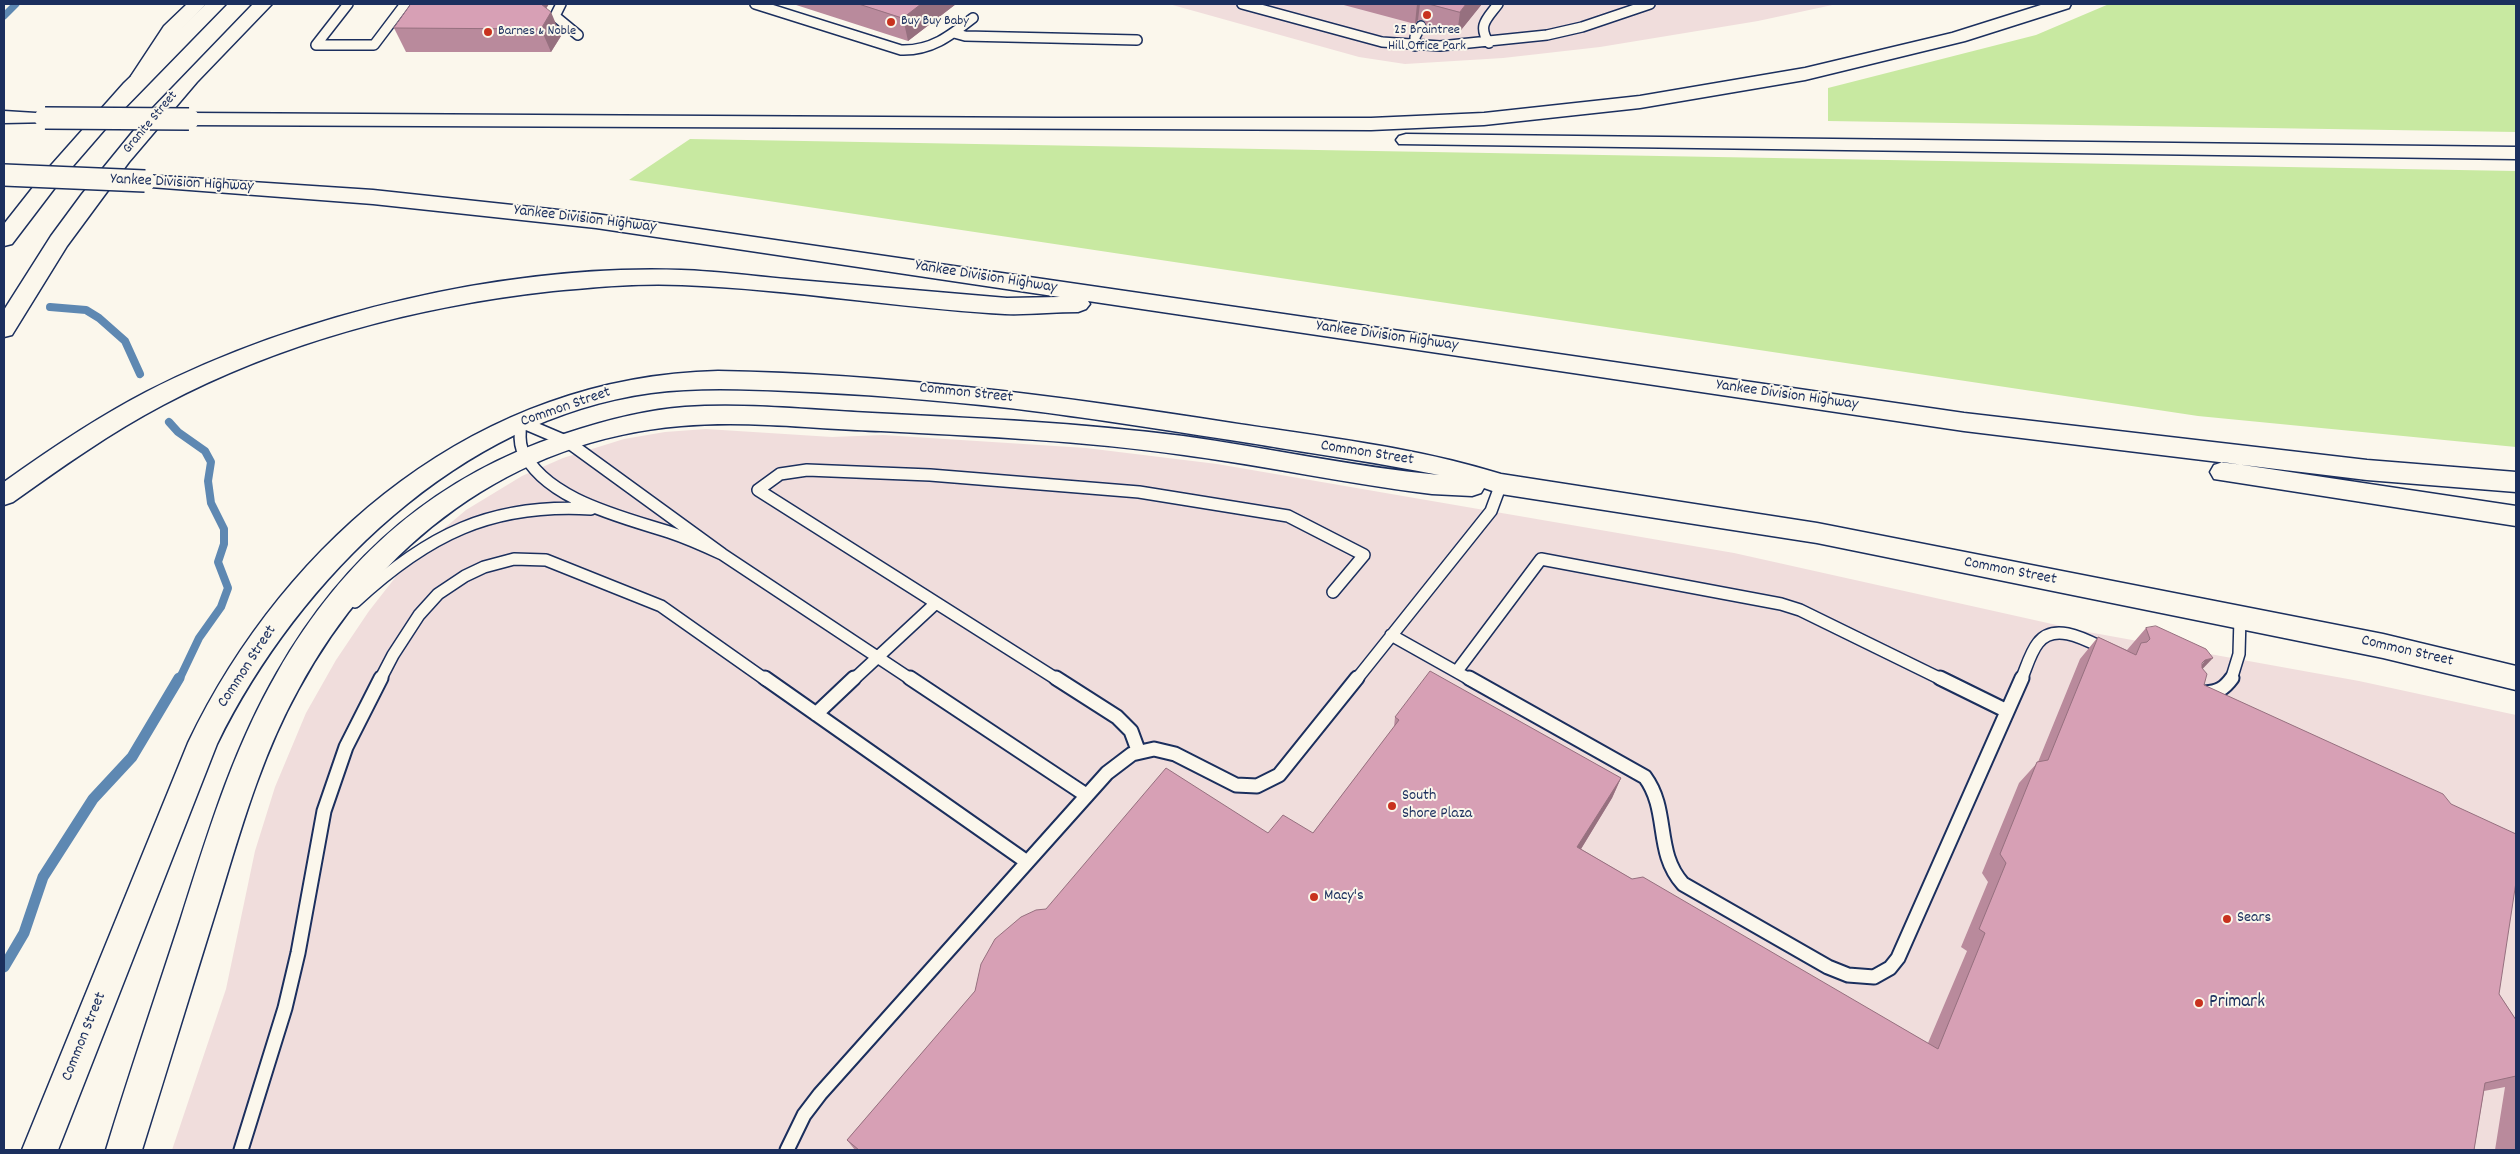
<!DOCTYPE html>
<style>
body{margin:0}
#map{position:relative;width:2520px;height:1154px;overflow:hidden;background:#fbf7ec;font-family:Dekko,sans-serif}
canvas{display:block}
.frame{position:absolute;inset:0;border:5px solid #1b2f5e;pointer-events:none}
</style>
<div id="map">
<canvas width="2520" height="1154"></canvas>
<div class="frame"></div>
</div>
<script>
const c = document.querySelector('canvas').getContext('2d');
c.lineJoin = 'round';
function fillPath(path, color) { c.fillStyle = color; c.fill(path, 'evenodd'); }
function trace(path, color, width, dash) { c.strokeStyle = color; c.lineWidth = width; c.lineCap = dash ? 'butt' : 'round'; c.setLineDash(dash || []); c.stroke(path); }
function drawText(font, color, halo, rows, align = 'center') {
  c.font = font + ' Dekko,sans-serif'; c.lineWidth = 4; c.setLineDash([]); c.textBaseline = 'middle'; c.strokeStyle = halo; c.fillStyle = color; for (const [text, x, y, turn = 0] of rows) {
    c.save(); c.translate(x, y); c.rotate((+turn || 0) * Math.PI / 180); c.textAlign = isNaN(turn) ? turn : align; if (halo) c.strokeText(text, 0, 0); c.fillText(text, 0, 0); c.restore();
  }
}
const built = new Path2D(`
 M1169 4H1837L1758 21 1600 47 1503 58 1405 64 1359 57Z
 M706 429 832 437 883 435 1086 448 1217 464 1734 553 2088 632 2359 681 2516 715V1150H172L226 989 255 851 275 787 306 713 336 660 369 611 405 565 434 537 466 510 522 476 563 458 624 439 665 432Z`);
const green = new Path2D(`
 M2109 4H2516V132L1828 121V88L2036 35Z
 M690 139 2516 171V447L2198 416 629 180Z`);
const streamFar2 = new Path2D(`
 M4 16 16 4`);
const streamFar1 = new Path2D(`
 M50 307 86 310 99 318 125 341 140 374
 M169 422 178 432 205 451 211 462 208 481 211 503 224 529V544L218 562 228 588 221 607 199 638 179 680`);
const stream = new Path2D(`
 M4 967 24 933 43 877 93 799 132 757 179 678`);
const serviceFar2 = new Path2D(`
 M348 4 316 45H374L405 4
 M561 4 555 16 578 35
 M755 4 901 50C931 51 950 36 973 18
 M1242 4 1382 42 1440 46 1547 35 1582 27 1650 4
 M954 33 965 36 1137 40
 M1489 43C1477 25 1487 19 1498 4
 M1415 46V37L1421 26`);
const serviceFar1 = new Path2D(`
 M521 422 568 442 722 554C705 546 687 538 669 532 622 517 543 499 522 449 519 441 520 430 521 422Z
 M722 554 912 680
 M355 602C427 535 491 503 591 509
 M1391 635 1471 680
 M1457 671 1541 559 1781 604 1800 610 1943 680
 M380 680 393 655 419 615 438 594 465 576 484 567 514 559 546 560 661 606 766 680
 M853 680 936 603
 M1058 680 758 490 780 474 807 470 930 475 1139 492 1288 516 1364 555 1333 592
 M1356 680 1491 511 1501 484
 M2021 680C2026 669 2030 653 2038 643 2055 621 2088 641 2107 650
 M2231 680 2239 654 2240 618`);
const service = new Path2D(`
 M765 678 1027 862
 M910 678 1086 795
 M1056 678 1117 717 1131 731 1138 750
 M1469 678 1645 777C1670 811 1654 852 1683 884L1828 967 1848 975 1874 977 1890 968 1898 958 2022 678
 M1940 678 2007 711
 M2205 693C2218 692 2224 689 2232 678
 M816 714 854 678
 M241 1150 285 1008 298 953 324 811 346 747 381 678
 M787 1150 804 1115 820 1094 1107 773 1132 754 1154 749 1175 754 1236 785 1257 786 1279 775 1357 678`);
const tertiary = new Path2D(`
 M718 371C891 374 1061 396 1232 423 1323 437 1414 447 1501 474L1817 523 2383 634 2516 666V690L2383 658 1817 543 1501 494 1484 488 1481 493 1472 496 1432 494C1349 484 1267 466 1184 455 1083 441 982 436 881 431 814 429 748 420 681 426 512 440 377 544 298 690 261 757 241 829 219 901 193 984 168 1067 142 1150H106C129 1074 155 998 180 921 207 836 232 751 277 673 343 557 436 476 564 434 603 421 644 410 685 407 748 403 810 410 872 413 976 418 1080 423 1183 436 1269 448 1353 467 1439 475 1380 463 1321 455 1262 445 1178 432 1094 418 1009 408 936 400 863 394 789 391 743 389 697 387 651 393 460 419 299 577 217 744L58 1150H22L188 743C287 536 481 376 718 371Z`);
const secondary = new Path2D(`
 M206 4H226L112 121 60 181 12 244 4 246V224L45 172 124 83Z
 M253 4H272L197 82 129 162 67 246 12 335 4 337V310L51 236 82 194 148 113Z`);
const motorway = new Path2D(`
 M187 4H206L178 33 148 80H134L131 76 164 26Z
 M2044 4H2071L2069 8 1965 41 1805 80 1640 108 1484 125 1371 130 189 125 182 123 179 119 182 115 189 113 1056 118H1371L1484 113 1640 96 1805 68 1952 33Z
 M4 111 52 114 55 118 52 122 4 123Z
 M1406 134 2516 147V159L1399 144 1396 140 1399 136Z
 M145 175 373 190 596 214 1964 413 2367 460 2516 472V492L2367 480 1964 431 1088 301 1090 304 1086 309 1078 312C1054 312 1029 315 1005 314 897 308 790 289 682 285 639 283 596 287 553 291 418 306 284 341 163 405 110 433 62 467 13 502L4 505V482C50 449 96 418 146 392 300 313 508 264 681 270 716 271 752 276 786 279 860 285 933 292 1007 298L1060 297 596 228 373 204 137 186 134 181 137 176Z
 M2223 462 2516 506V526L2214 479 2210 472 2214 465Z`);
const motorwayBridge = new Path2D(`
 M45 118 189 119
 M4 175 145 181`);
const wall = new Path2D(`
 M410 4H549L546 8 561 36 551 52H406L394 28 411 5Z
 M793 4H956L908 41Z
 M1340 4H1482L1457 35 1427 27 1424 20H1418L1415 24Z
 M2146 628 2202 669 2204 685 2451 804 2499 994 2515 1018 2516 1008V1150H2495L2505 1087 2484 1091 2474 1150H855L847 1140 1046 909 1268 833H1313L1394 727 1395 717 1621 778 1612 798 1581 849 1632 879 1928 1043 1967 951 1961 947 1988 882 1982 873 2019 783 2038 762 2080 659 2098 637 2127 650Z`);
const shadedWall = new Path2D(`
 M533 4H549L540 18Z
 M921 4H956L908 41 903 18Z
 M1417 4H1420L1418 20 1415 24Z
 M1466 4H1482L1457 35 1460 12Z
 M551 12 561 36 551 52 541 29Z
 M2213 658 2192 680 2205 660Z
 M1621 778 1612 798 1570 867 1577 847Z`);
const building = new Path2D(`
 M411 4H541L551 12 541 29 394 28Z
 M859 4H921L903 18Z
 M1429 4H1466L1460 12Z
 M2156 626 2206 649 2213 658 2205 660 2202 663V668L2207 674 2204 685 2443 794 2451 804 2516 834V882L2499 994 2516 1020V1076L2485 1083 2474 1150H859L847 1140 975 991 981 964 995 939 1021 917 1036 910 1046 909 1166 768 1268 833 1283 815 1313 833 1399 720 1395 717 1430 671 1621 778 1577 847 1632 879 1643 877 1938 1049 1985 933 1979 929 2006 863 2000 854 2037 762 2048 760 2098 637 2136 655 2141 643 2147 642 2150 639 2146 628Z`);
const markers = [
 [1427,15,5,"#c8321e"],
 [891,22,5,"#c8321e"],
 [488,32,5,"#c8321e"],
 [1392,806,5,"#c8321e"],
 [1314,897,5,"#c8321e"],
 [2227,919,5,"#c8321e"],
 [2199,1003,5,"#c8321e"]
];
const farPoinames = [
 ["Buy Buy Baby",901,22],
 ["25 Braintree",1427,31,"center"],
 ["Hill Office Park",1427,47,"center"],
 ["Barnes & Noble",498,32]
];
const farStreetnames = [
 ["Granite Street",151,123,-50]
];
const streetNames = [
 ["Yankee Division Highway",182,184,3],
 ["Yankee Division Highway",585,220,7],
 ["Yankee Division Highway",986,278,9],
 ["Yankee Division Highway",1387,337,8],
 ["Common Street",966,394,6],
 ["Yankee Division Highway",1787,396,8],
 ["Common Street",566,408,-19],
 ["Common Street",1367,454,9],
 ["Common Street",2010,572,11],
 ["Common Street",2407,652,13],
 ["Common Street",248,667,-57],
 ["Common Street",85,1037,-68]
];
const poiNames = [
 ["South",1402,797],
 ["Shore Plaza",1402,815],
 ["Macy's",1324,897],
 ["Sears",2237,919]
];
const nearPoinames = [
 ["Primark",2209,1003]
];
fillPath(built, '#f0dddc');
fillPath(green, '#c8e9a1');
trace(streamFar2, '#5e88b2', 7);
trace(streamFar1, '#5e88b2', 8);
trace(stream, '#5e88b2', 11);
trace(serviceFar2, '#1b2f5e', 12);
trace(serviceFar1, '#1b2f5e', 14);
trace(service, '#1b2f5e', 17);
trace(tertiary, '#1b2f5e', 3);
trace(secondary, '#1b2f5e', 3);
trace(motorway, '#1b2f5e', 3);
trace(serviceFar2, '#fbf7ec', 9);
trace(serviceFar1, '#fbf7ec', 11);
trace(service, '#fbf7ec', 13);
fillPath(tertiary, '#fbf7ec');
fillPath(secondary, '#fbf7ec');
fillPath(motorway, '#fbf7ec');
trace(motorwayBridge, '#1b2f5e', 24, []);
trace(motorwayBridge, '#fbf7ec', 21);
fillPath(wall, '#b98a9c');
fillPath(shadedWall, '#96707f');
fillPath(building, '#d7a0b5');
trace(building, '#96707f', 1);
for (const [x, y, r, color] of markers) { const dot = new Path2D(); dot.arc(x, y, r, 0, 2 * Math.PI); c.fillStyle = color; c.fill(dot); trace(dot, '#fbf7ec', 2); }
drawText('14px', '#1b2f5e', '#fbf7ec', farPoinames, 'left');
drawText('14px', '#1b2f5e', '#fbf7ec', farStreetnames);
drawText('16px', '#1b2f5e', '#fbf7ec', streetNames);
drawText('16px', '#1b2f5e', '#fbf7ec', poiNames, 'left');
drawText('19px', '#1b2f5e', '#fbf7ec', nearPoinames, 'left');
</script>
